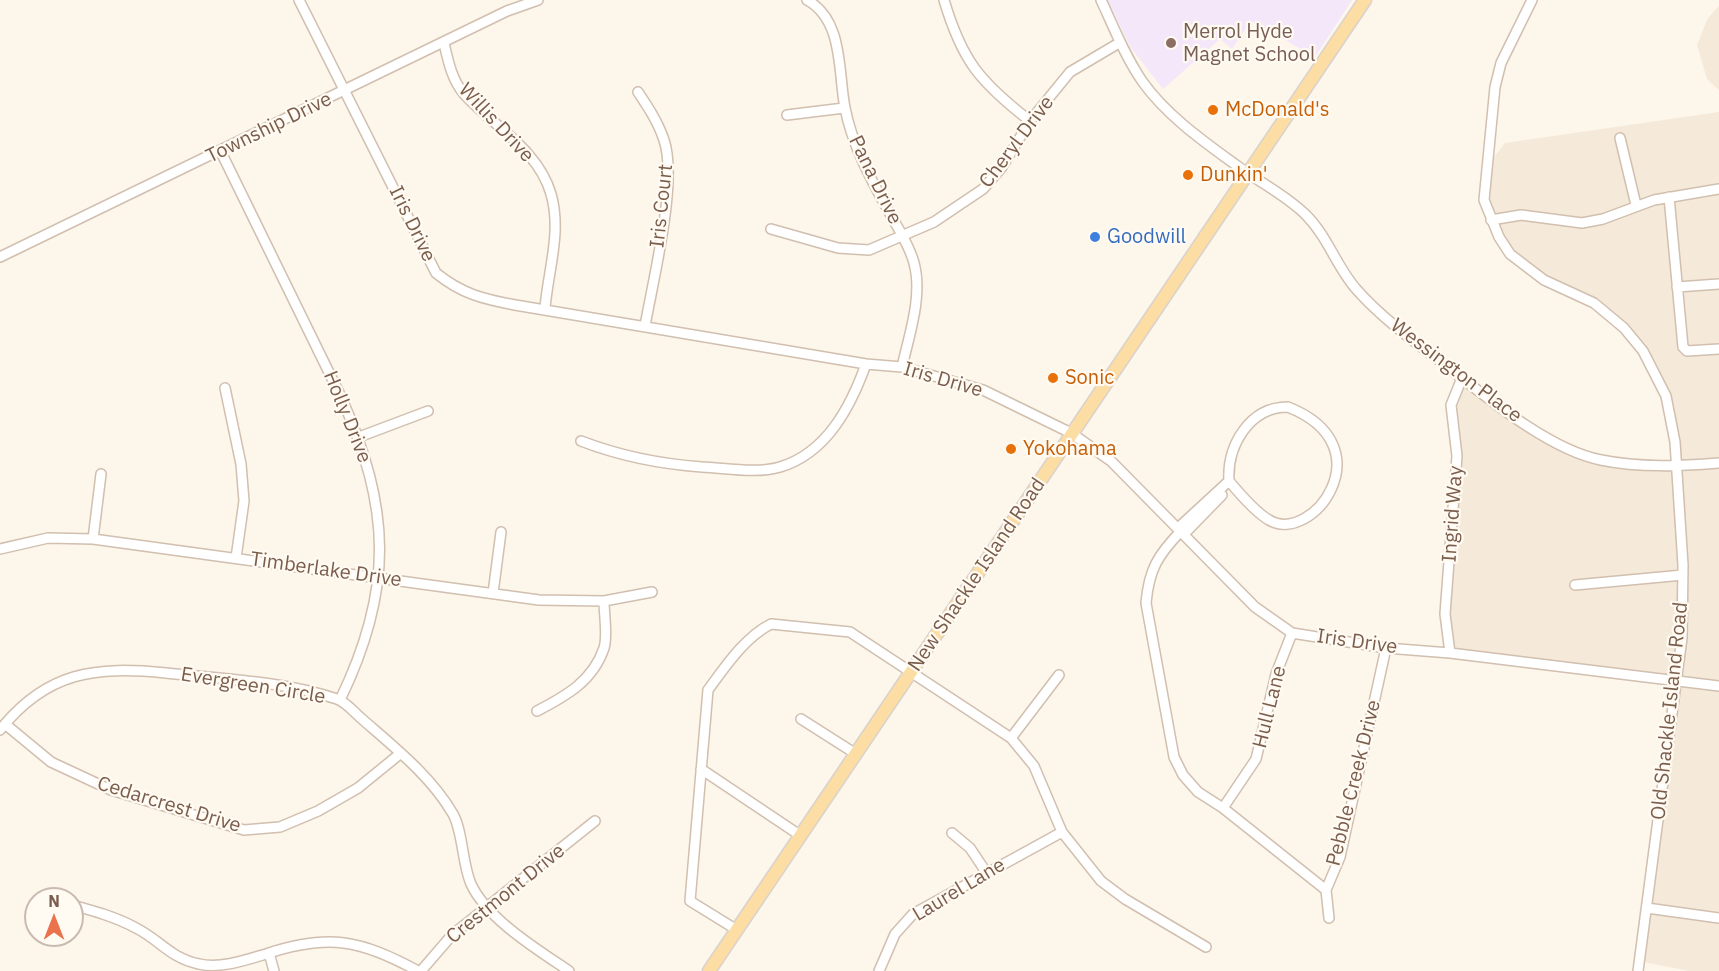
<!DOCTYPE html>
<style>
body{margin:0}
#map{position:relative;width:1719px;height:971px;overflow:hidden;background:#fdf6eb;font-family:"IBM Plex Sans",sans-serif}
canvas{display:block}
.north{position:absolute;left:24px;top:887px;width:60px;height:60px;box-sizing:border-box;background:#fffaf2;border:2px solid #cabbb0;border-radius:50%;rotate:0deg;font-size:16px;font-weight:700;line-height:24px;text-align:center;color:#7a5d4c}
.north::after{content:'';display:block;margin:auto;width:21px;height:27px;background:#ea734e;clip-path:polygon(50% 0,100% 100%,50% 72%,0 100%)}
</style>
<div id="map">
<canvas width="1719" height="971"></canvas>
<div class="north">N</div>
</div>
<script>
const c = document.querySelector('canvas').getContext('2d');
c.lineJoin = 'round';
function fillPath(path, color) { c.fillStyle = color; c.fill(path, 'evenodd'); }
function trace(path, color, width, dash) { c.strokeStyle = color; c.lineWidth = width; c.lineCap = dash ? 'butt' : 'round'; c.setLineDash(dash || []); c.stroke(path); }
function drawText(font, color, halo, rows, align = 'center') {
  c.font = font + ' "IBM Plex Sans",sans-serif'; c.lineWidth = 4.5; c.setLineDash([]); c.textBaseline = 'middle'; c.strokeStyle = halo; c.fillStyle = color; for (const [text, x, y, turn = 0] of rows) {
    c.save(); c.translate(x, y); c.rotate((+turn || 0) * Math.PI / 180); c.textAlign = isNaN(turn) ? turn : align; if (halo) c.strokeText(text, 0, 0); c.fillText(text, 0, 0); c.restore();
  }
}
const residential = new Path2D(`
 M1719 6V90L1707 79 1697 45 1708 18Z
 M1719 112V971H1689L1639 961 1678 680 1450 653 1446 637 1457 456 1451 405 1462 378 1540 433 1600 460 1677 466 1675 442 1656 372 1610 315 1523 266 1491 220 1487 166 1505 143Z`);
const education = new Path2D(`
 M1107 0H1352L1315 57 1251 21 1232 49 1220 39 1163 89 1131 48Z`);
const minor = new Path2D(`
 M299 0 436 273C462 294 483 299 515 305L866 364 902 367 983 390 1071 433 1111 461 1255 607 1292 633 1386 648 1450 653 1719 686
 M807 0C844 20 838 73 845 108 852 144 870 178 888 210 897 227 909 244 914 263 923 296 909 335 902 367
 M944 0C962 61 980 82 1030 121
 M1101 0C1114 28 1125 56 1142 81 1166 115 1203 141 1236 165 1259 182 1286 195 1306 215 1328 237 1337 268 1357 290 1381 317 1411 339 1440 361 1483 394 1548 450 1601 460 1640 468 1680 466 1719 463
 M1532 0 1501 63 1495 87 1484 200 1499 237 1510 254 1544 280 1594 303 1624 328 1643 351 1666 396 1675 442 1683 565 1682 638 1638 971
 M444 43C448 61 452 80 464 94 494 127 538 149 551 194 562 232 548 271 545 308
 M638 92C648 107 658 122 664 140 678 181 653 280 645 326
 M787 115 844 108
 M1620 138 1636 205
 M221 152 341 397C391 508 394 589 340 700
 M1669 197 1683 347 1687 351 1719 349
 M1491 220 1521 215 1582 223 1603 219 1654 200 1719 189
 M771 229 838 248 869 250 934 222 983 189 1002 167 1030 121 1070 72 1119 43
 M0 257 507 11 538 0
 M1677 287 1719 284
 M225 388 241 464 244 501 236 558
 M1288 407C1387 446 1312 546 1269 520 1255 512 1239 493 1229 481 1227 446 1249 407 1288 407Z
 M359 437 428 411
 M581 441C620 456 660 464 702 467 726 468 757 474 780 467 827 453 851 406 866 364
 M1178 528 1229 481
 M1181 531C1158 555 1149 569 1146 603L1174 757 1183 775 1198 792 1223 808 1326 890
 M1184 534 1222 495
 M93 539 101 474
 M0 549 48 538 93 539 539 600 604 601 652 592
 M1575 585 1683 575
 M493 593 501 532
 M1450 653 1445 614 1457 456 1451 405 1462 378
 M537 711C566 696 593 681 604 648 608 636 604 615 604 601
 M801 719 856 754
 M5 724 51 762 111 790 244 830 280 827 318 811 358 788 401 753
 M0 730C47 671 96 666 166 673 222 679 284 681 337 699 346 702 355 713 362 719 394 747 431 776 453 814 463 832 462 863 471 884 487 919 538 950 569 971
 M1011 738 1059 675
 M701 769 801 836
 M1223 808 1256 759 1276 674 1292 633
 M952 833 970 848 986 872
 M47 897 52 899
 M72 905C94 911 116 917 136 928 160 940 170 958 199 964 220 969 246 960 266 954 329 933 360 940 418 971
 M1647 908 1719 918
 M1329 918 1326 890 1340 857 1386 648
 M737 930 690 901 708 690C725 667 745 637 771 624L850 632 1011 738 1034 766 1062 832 1101 881 1125 899 1206 947
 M269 953 274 971
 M421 971 452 935 595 821
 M879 971 895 934 913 914 1062 832`);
const major = new Path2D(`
 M709 971 1365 0`);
const markers = [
 [1171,43,6,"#8d6e63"],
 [1213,110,6,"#e8710a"],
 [1188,175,6,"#e8710a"],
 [1095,237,6,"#3f7fe0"],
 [1053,378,6,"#e8710a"],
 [1011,449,6,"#e8710a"]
];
const educationNames = [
 ["Merrol Hyde",1183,32],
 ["Magnet School",1183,55]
];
const foodNames = [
 ["McDonald's",1225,110],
 ["Dunkin'",1200,175],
 ["Sonic",1065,378],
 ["Yokohama",1023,449]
];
const streetNames = [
 ["Willis Drive",496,123,47],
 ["Township Drive",269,128,-26],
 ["Cheryl Drive",1017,142,-53],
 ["Pana Drive",875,180,64],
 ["Iris Court",662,206,-84],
 ["Iris Drive",412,224,64],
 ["Wessington Place",1456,371,37],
 ["Iris Drive",943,380,16],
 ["Holly Drive",347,417,68],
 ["Ingrid Way",1453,514,-86],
 ["Timberlake Drive",326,570,8],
 ["New Shackle Island Road",977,575,-56],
 ["Iris Drive",1357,642,8],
 ["Evergreen Circle",253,686,9],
 ["Hull Lane",1270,707,-76],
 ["Old Shackle Island Road",1670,711,-84],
 ["Pebble Creek Drive",1354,783,-76],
 ["Cedarcrest Drive",169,805,17],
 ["Laurel Lane",959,890,-31],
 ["Crestmont Drive",506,894,-39]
];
const shopNames = [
 ["Goodwill",1107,237]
];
fillPath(residential, '#f5e9d9');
fillPath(education, '#f4e7fa');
trace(minor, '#d1bfaf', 12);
trace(major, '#dad2cd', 15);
trace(minor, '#fff', 9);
trace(major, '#fcdda3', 12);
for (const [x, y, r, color] of markers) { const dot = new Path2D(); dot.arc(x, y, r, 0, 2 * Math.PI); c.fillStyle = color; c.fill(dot); trace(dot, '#fffaf2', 2); }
drawText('20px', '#785e54', '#fffaf2', educationNames, 'left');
drawText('20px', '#c56008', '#fffaf2', foodNames, 'left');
drawText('20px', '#7a5d4c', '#fffaf2', streetNames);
drawText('20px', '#366cbe', '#fffaf2', shopNames, 'left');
</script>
